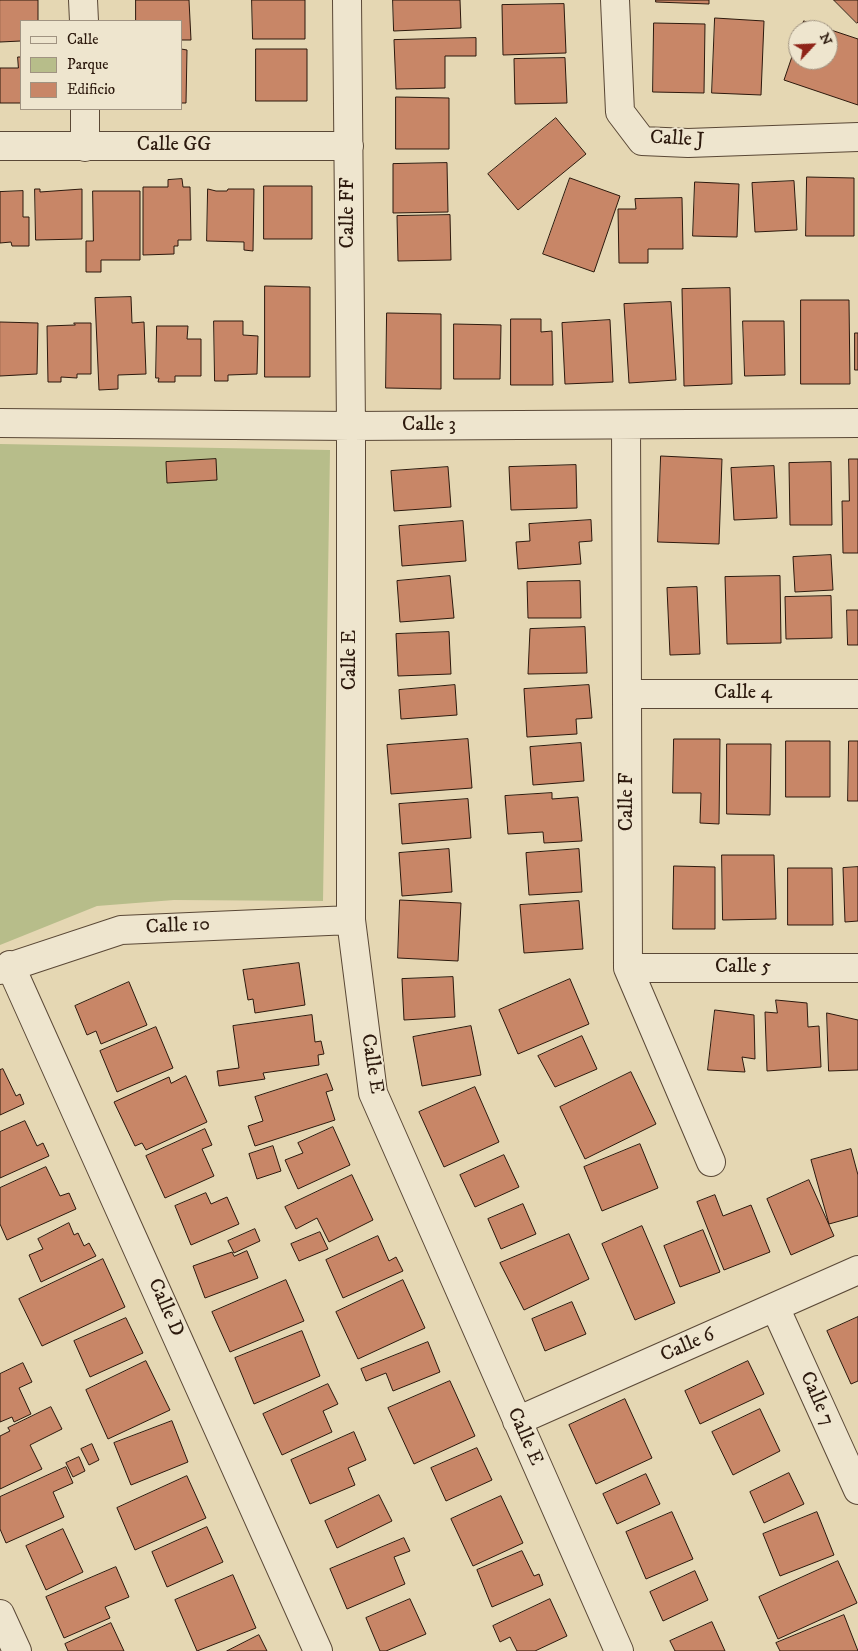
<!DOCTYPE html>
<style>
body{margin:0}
#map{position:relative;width:858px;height:1651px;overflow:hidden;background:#e5d7b3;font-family:"IM FELL DW Pica",serif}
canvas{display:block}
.legend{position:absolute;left:20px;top:20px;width:162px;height:90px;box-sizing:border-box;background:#eee5ce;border:1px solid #a09381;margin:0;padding:6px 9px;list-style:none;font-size:15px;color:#2c190d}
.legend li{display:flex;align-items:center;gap:10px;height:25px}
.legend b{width:25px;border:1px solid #a09381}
.north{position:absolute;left:788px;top:20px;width:50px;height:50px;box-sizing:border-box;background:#eee5ce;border:1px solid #a09381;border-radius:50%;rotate:65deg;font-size:14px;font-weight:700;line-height:20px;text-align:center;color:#2c190d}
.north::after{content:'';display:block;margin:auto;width:18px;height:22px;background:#8f2418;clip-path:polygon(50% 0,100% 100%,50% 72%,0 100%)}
</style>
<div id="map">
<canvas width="858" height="1651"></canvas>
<ul class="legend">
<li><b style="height:6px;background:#eee5ce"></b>Calle</li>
<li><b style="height:14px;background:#b7bd8a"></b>Parque</li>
<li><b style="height:14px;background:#c88667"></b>Edificio</li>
</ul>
<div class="north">N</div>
</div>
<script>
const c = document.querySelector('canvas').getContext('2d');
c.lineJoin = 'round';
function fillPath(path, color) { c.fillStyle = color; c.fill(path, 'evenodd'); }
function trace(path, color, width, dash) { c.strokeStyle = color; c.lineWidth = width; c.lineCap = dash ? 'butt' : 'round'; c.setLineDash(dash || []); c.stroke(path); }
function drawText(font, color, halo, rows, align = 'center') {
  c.font = font + ' "IM FELL DW Pica",serif'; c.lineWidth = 4; c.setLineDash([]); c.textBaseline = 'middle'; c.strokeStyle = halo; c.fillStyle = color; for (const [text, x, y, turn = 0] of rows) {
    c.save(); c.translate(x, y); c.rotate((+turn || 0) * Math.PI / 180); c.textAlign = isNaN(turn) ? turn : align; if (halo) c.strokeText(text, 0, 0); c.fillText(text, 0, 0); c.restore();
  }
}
const green = new Path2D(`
 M0 444 330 450 323 901 174 900 97 906 0 945Z`);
const building = new Path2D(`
 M0 0H38V21H21V41L0 42Z
 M136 0H189L191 40H181V21H136Z
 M252 0H305V39H253Z
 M393 0H460L461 28 394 31Z
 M656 0H709V4L656 2Z
 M834 0H858V22L857 23Z
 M564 4 566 53 503 55 502 5Z
 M715 18 764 21 761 95 712 93Z
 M804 21 858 39V105L784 80 798 39V60H828V30H801Z
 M654 23 705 24 704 93 653 92Z
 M476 38V56H445V88L396 89 394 40Z
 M181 49 187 50 186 103H181Z
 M256 49H307V101H256Z
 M18 57H21V103H0V68H18Z
 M565 58 567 103 515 104 514 59Z
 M396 97 449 98V149H396Z
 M556 118 586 154 518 210 488 174Z
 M447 163 448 212 393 213V164Z
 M807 177 854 178V236H806Z
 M570 178 620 196 594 272 543 254Z
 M182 179 183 187H190L191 240H178V246H174V254L143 255V187H168V180Z
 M794 181 797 230 755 232 752 183Z
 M695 182 739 184 737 237 693 236Z
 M264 186H312V239H264Z
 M35 189H40V192L82 189V239L36 240Z
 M208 189 216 191H227L228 189H254L253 251 244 250V242L207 241Z
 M23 191V217H29V246H12L11 242 0 243V192Z
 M93 191H140V260H101V272H86V241H93Z
 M682 198 683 249H648V263H619L618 209H636L635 199Z
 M450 215 451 260 398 261 397 216Z
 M265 286 310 287V377H265Z
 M730 288 732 384 684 386 682 289Z
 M131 297 132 323 144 322 146 374 118 375V389L99 390 95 298Z
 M801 300H849L850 384H801Z
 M671 302 676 380 629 383 624 304Z
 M387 313 441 314V389L386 388Z
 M511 319H541V332L552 331 553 385H511Z
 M610 320 613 382 565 384 562 323Z
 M214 321H243V335L258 336 257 374 228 375V381H215Z
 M743 321H784L785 375 745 376Z
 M0 322 38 323 37 374 0 376Z
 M74 323H91V374H77V378L61 377V382H48L47 326 75 325Z
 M454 324 501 325 500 379H454Z
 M157 326H188L187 339H201V376H175V382H158L159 378H156Z
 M855 333H858V370H855Z
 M661 456 722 459 719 544 658 542Z
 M216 459 217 480 167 483 166 462Z
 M849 459H858V553H843L842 501H849Z
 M831 462 832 525H790L789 463Z
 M576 465 577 508 511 510 509 467Z
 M774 466 777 518 734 520 731 468Z
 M448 467 451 507 394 511 391 471Z
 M591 520 592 541 579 542 581 564 518 569 516 542 530 541 529 524Z
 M463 521 466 561 402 566 399 526Z
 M831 555 833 590 795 592 793 557Z
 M450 576 454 618 400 622 397 581Z
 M780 576 781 643 727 644 725 577Z
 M580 581 581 618H528L527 582Z
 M697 587 700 654 670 655 667 588Z
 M831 596 832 638 786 639 785 597Z
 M847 610H858V645H848Z
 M585 627 587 673 528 674 530 629Z
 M449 632 451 674 398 676 396 634Z
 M455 685 457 715 401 719 399 690Z
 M589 685 592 718 576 719 577 734 527 737 524 689Z
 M468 739 472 788 391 794 387 745Z
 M674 739H720L719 824 700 823 701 793H673Z
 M786 741H830V797H786Z
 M849 741H858V801H848Z
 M581 743 584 781 533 785 530 747Z
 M727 744H771L770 815 727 814Z
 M552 793V799L578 797 582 841 544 843 543 832 508 834 505 796Z
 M468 799 471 838 402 844 399 804Z
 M449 849 452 892 402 896 399 853Z
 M579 849 582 892 529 895 526 853Z
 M722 855H774L776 919 723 920Z
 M674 866 715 867V929H673Z
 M858 867V921L845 922 843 868Z
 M788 868H832L833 925H788Z
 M400 900 461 903 458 961 398 958Z
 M579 901 583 949 524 953 520 905Z
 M299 963 305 1005 255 1013 253 999 248 1000 243 970Z
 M453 977 455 1017 404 1020 402 979Z
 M570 979 589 1024 518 1054 499 1010Z
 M129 982 147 1025 101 1044 96 1031 87 1035 75 1006Z
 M776 1000 807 1003 808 1027 819 1026 821 1067 767 1071 765 1012 777 1013Z
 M715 1010 754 1015 755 1059 742 1057 745 1072 708 1070Z
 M827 1013 858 1020V1070L829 1071Z
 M312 1015 315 1042 321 1041 324 1054 318 1055 319 1065 263 1073 265 1079 219 1086 217 1071 239 1068 233 1026Z
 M471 1026 481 1075 422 1086 413 1037Z
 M156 1027 173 1068 117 1092 100 1051Z
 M582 1036 597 1069 555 1087 538 1056Z
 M3 1069 16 1096 20 1094 24 1104 0 1115V1070Z
 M631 1072 656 1124 585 1159 560 1107Z
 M327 1074 333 1090 326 1092 335 1120 255 1146 248 1126 263 1121 255 1097Z
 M186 1076 207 1122 146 1150 142 1143 135 1146 114 1102 169 1077 171 1083Z
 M475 1087 499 1142 444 1167 419 1112Z
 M25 1121 37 1146 43 1143 49 1156 0 1178V1132Z
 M333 1127 350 1165 298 1189 285 1160 303 1153 298 1143Z
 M205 1129 212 1145 202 1149 214 1176 165 1198 146 1156Z
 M640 1144 658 1188 602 1211 584 1167Z
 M273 1146 281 1171 257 1179 249 1154Z
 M851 1149 858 1175V1216L829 1224 811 1160Z
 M504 1155 519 1187 475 1207 460 1175Z
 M46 1167 60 1196 69 1193 76 1209 7 1240 0 1224V1188Z
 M352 1175 373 1220 329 1242 317 1218 296 1229 285 1207Z
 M809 1180 834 1236 791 1255 767 1199Z
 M206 1193 211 1204 227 1197 239 1224 191 1245 175 1206Z
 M715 1195 723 1216 751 1205 770 1252 724 1270 697 1202Z
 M523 1204 536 1234 501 1249 488 1219Z
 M69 1223 74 1235 78 1233 84 1246 89 1243 96 1256 41 1282 29 1255 43 1249 38 1239Z
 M642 1226 675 1303 635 1320 602 1244Z
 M255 1229 260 1241 234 1253 228 1241Z
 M703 1230 720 1272 680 1287 664 1246Z
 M320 1232 328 1249 299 1261 291 1244Z
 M569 1234 589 1279 524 1310 500 1263Z
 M378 1236 389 1261 396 1257 403 1271 343 1298 326 1260Z
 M247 1251 258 1278 205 1298 193 1266 232 1252 234 1256Z
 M103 1259 125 1307 42 1346 19 1299Z
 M286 1280 304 1321 230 1352 212 1312Z
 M403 1280 425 1328 358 1359 336 1312Z
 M572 1302 586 1334 545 1351 532 1319Z
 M858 1317V1381L851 1384 827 1331Z
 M126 1318 143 1353 90 1377 74 1341Z
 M302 1331 320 1376 254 1404 235 1358Z
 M428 1342 440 1372 393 1391 386 1373 366 1381 361 1369Z
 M146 1361 170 1410 108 1439 86 1390Z
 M748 1361 764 1394 700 1424 685 1391Z
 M23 1363 32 1382 19 1388 31 1414 14 1422 12 1417 0 1422V1374Z
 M450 1381 475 1436 414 1464 388 1408Z
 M328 1384 338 1404 323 1411 332 1432 282 1455 263 1414Z
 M625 1399 652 1458 596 1484 569 1425Z
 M51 1407 62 1429 30 1445 42 1469 0 1489V1436L10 1431 8 1428Z
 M760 1409 780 1451 733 1475 712 1432Z
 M172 1421 188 1462 131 1485 114 1443Z
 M354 1432 366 1460 348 1468 355 1485 310 1504 291 1460Z
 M92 1444 99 1460 89 1465 81 1449Z
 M477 1448 492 1480 446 1501 431 1468Z
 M79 1457 85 1471 73 1477 66 1463Z
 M66 1467 73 1483 53 1492 64 1517 6 1543 0 1529V1497Z
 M789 1473 804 1504 764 1523 750 1492Z
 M646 1474 660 1504 617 1524 603 1494Z
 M187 1476 206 1518 135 1550 117 1508Z
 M379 1495 392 1521 337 1548 325 1521Z
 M501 1496 523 1543 473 1566 451 1519Z
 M672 1512 693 1559 646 1579 626 1532Z
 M817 1512 834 1555 780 1576 763 1534Z
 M207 1527 223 1562 167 1587 152 1552Z
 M63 1529 83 1572 46 1590 26 1546Z
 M404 1538 410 1551 394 1557 405 1584 347 1609 330 1569Z
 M522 1551 534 1576 539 1574 543 1585 492 1607 477 1570Z
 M838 1561 857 1603 778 1639 759 1597Z
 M116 1567 129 1597 105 1607 110 1618 64 1638 46 1597Z
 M695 1571 708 1600 663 1621 650 1592Z
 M233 1575 256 1628 197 1651 175 1600Z
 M410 1599 426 1634 386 1651H380L366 1618Z
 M550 1599 567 1636 535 1651H517L510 1637 500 1642 493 1626Z
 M844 1615 858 1651H780L776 1643Z
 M712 1622 725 1651H675L670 1641Z
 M111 1623 124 1651H68L65 1644Z
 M259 1635 267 1651H227Z`);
const street = new Path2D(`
 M83 0 84 21
 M347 0 351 426V920L373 1093 619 1651
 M615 0 620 112 642 141 688 143 858 137
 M85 109V147
 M0 146H349
 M0 423 351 426 858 423
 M626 425 628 968 711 1162
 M627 694H858
 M10 965 318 1651
 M628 968H858
 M0 970 121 930 351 920
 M775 1307 858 1490
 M517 1421 858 1270
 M0 1614 17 1651`);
const streetNames = [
 ["Calle J",677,140,3],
 ["Calle GG",174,146],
 ["Calle FF",349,213,-90],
 ["Calle 3",429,426],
 ["Calle E",351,660,-90],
 ["Calle 4",743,694],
 ["Calle F",628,802,-90],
 ["Calle 10",178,927,-3],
 ["Calle 5",743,968],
 ["Calle E",371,1064,81],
 ["Calle D",165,1308,66],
 ["Calle 6",688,1346,-24],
 ["Calle 7",816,1399,66],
 ["Calle E",524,1437,66]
];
fillPath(green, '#b7bd8a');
fillPath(building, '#c88667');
trace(building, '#2c190d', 1);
trace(street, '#5a4836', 30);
trace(street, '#eee5ce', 28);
drawText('20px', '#2c190d', '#eee5ce', streetNames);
</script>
